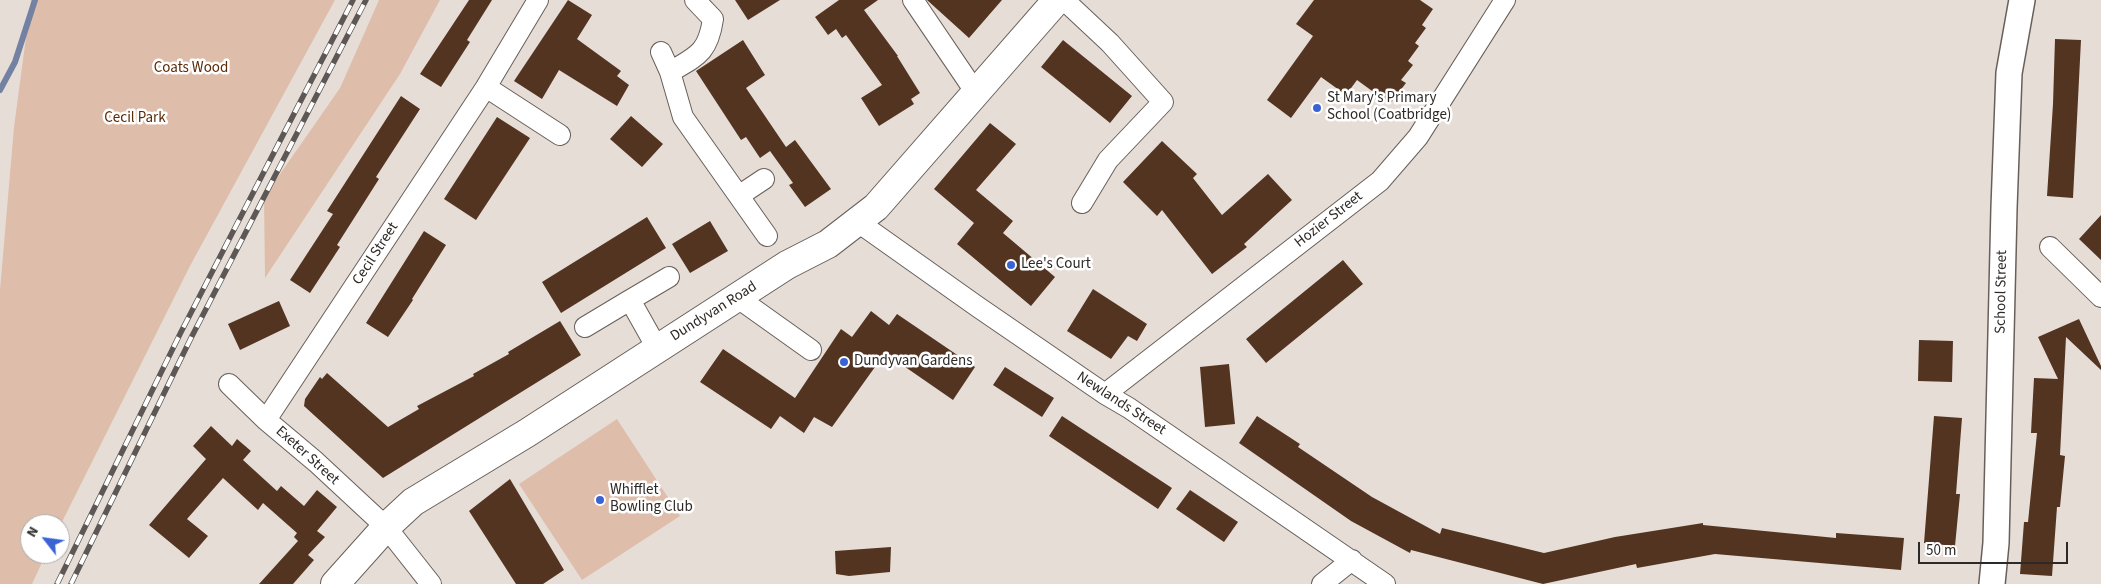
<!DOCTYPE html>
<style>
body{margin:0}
#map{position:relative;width:2101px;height:584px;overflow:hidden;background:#e7ddd7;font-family:"Source Sans 3",sans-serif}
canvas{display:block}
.north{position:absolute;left:20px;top:514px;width:50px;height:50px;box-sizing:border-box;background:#fff;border:1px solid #aba9a9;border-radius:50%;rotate:300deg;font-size:14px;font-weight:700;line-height:20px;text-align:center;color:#2d2927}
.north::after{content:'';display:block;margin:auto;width:18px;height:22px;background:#3a63d4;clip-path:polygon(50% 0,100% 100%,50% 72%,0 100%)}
.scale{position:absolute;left:1918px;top:542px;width:150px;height:22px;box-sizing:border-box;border:2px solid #2d2927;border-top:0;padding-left:6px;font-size:15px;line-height:18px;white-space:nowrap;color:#2d2927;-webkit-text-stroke:4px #fff;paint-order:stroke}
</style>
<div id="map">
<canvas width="2101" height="584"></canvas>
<div class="north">N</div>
<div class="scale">50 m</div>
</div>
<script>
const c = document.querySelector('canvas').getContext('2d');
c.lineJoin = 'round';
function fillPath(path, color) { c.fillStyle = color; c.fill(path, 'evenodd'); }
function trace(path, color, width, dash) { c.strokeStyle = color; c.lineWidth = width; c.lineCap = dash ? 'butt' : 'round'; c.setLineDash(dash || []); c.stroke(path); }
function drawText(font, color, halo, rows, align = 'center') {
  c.font = font + ' "Source Sans 3",sans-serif'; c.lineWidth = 5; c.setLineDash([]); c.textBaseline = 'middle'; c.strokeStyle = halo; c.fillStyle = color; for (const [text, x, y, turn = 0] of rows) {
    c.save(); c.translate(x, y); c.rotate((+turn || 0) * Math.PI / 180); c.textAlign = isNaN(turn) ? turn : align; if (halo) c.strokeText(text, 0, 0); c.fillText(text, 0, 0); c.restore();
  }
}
const green = new Path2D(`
 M31 0H335L190 266 60 526V524H30V554H46L32 584H0V290L14 127Z
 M379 0H440L400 74 265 278 264 197 340 88Z
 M617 419 680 516 582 580 519 484Z`);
const stream = new Path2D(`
 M0 90 15 62 35 0`);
const building = new Path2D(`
 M469 0H492L467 40 470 42 441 87 420 74Z
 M568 0 592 15 577 39 621 71 617 76 629 85 617 106 559 70 542 99 514 81Z
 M735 0H780L748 20Z
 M839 0H878L864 10 898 56H897L920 93 911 99 914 104 879 126 861 98 882 85 846 35 842 38 836 29 828 35 815 17Z
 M927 0H1002L969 38Z
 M1314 0H1420L1433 9 1422 25 1426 28 1415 43 1419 46 1408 61 1413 65 1401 80 1406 83 1390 104 1357 80 1346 95 1321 77 1291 118 1267 100 1313 36 1296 24Z
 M2055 39 2081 40 2073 198 2047 196 2053 104Z
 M743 40 765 75 746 88 786 147 795 140 831 189 805 207 789 185 793 183 770 151 760 158 746 137 741 140 696 71Z
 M1063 40 1132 96 1110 123 1041 67Z
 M401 96 420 109 376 177 379 179 337 245 340 247 310 293 290 280 333 214 327 211Z
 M631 116 663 144 642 167 610 139Z
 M497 117 530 138 476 220 444 199Z
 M990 123 1016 144 976 190 1013 221 1003 233 1055 277 1031 306 957 244 974 223 934 189Z
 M1162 141 1197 174 1193 178 1222 215 1268 174 1292 200 1244 244 1247 247 1212 274 1162 210 1157 216 1123 182Z
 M2101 215V260L2079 239Z
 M647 217 666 248 561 313 542 282Z
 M710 221 728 251 690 273 672 244Z
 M424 231 446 245 412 299 413 300 388 337 366 323Z
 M1343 260 1363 284 1266 363 1246 339Z
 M1093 289 1147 324 1137 341 1128 336 1111 359 1067 331Z
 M279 301 290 326 240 350 228 324Z
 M871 311 889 325 897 314 975 367 953 400 885 353 832 427 814 417 804 433 780 416 771 429 700 382 723 349 795 398 841 329 852 337Z
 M2079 319 2101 366V370L2066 337 2060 455 2065 456 2060 507H2057L2052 576 2020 574 2024 522H2028L2037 433H2031L2034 378 2058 379 2038 337Z
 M560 321 581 355 383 478 304 406 305 399 320 377 322 379 327 373 388 427 419 409 417 406 474 376 473 374 509 354 508 352Z
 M1919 340 1953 341 1952 382 1918 381Z
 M1229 364 1235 424 1205 427 1200 367Z
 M1005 367 1054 398 1042 417 993 385Z
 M1062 416 1172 488 1158 509 1049 436Z
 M1257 416 1300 444 1298 447 1372 497 1440 534 1442 528 1544 553 1615 537 1703 523V525L1836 538V533L1904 538 1901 570 1715 554 1637 568 1636 564 1543 584 1411 550 1410 553 1351 521 1239 443Z
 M1934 416 1962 418 1956 494H1960L1955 546 1924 543Z
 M211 426 232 446 237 439 251 451 243 460 277 491 281 486 304 506 317 490 337 507 317 531 325 537 308 555 314 560 293 584H259L298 541 294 537 297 533 263 503 258 510 223 478 187 519 208 536 189 558 149 525 206 459 193 446Z
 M510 479 564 570 543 584H516L469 511Z
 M1190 490 1238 522 1224 542 1176 509Z
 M891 547 890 572 849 576 836 574 835 551Z`);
const minor = new Path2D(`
 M695 0 713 19C708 53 697 56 670 72L683 117 767 236
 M913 0 976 93
 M1064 0 1110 43 1163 102 1108 160 1082 203
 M661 52 670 72
 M486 87 560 135
 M740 195 764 179
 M858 222 978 307 1105 394 1129 408 1385 584
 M2050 247 2101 297
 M738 298 811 350
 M585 327 630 300
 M657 348 630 300 669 277
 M229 384 266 420 316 462 386 527 431 584
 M1105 394 1380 181 1418 137 1505 0
 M266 420 486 87 538 0
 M1322 584 1352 560`);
const tertiary = new Path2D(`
 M1992 584 1996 543 2004 208 2009 73 2022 0`);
const secondary = new Path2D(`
 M335 584 386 527 413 502 527 433 787 265 828 244 876 207 1057 0`);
const rail = new Path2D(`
 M57 584 181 332 353 0
 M71 584 191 338 366 0`);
const markers = [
 [1317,108,5,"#3a63d4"],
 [1011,265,5,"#3a63d4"],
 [844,362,5,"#3a63d4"],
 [600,500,5,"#3a63d4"]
];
const parkNames = [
 ["Coats Wood",191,69],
 ["Cecil Park",135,119]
];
const poiNames = [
 ["St Mary's Primary",1327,99],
 ["School (Coatbridge)",1327,116],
 ["Lee's Court",1021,265],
 ["Dundyvan Gardens",854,362],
 ["Whifflet",610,491],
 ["Bowling Club",610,508]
];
const streetNames = [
 ["Hozier Street",1329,220,-38],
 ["Cecil Street",376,254,-57],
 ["School Street",2002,292,-89],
 ["Dundyvan Road",714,312,-32],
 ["Newlands Street",1121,404,33],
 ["Exeter Street",307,456,42]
];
fillPath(green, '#debeab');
trace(stream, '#7382a3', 6);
fillPath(building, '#533421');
trace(minor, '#685f5a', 22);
trace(tertiary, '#685f5a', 28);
trace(secondary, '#685f5a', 30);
trace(minor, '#fff', 20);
trace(tertiary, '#fff', 25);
trace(secondary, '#fff', 28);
trace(rail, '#5d5855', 5.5);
trace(rail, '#fff', 4, [11]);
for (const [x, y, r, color] of markers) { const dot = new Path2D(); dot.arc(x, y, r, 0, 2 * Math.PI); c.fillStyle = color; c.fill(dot); trace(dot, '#fff', 2); }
drawText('15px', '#5b2b06', '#fff', parkNames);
drawText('15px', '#2d2927', '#fff', poiNames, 'left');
drawText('15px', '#2d2927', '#fff', streetNames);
</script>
